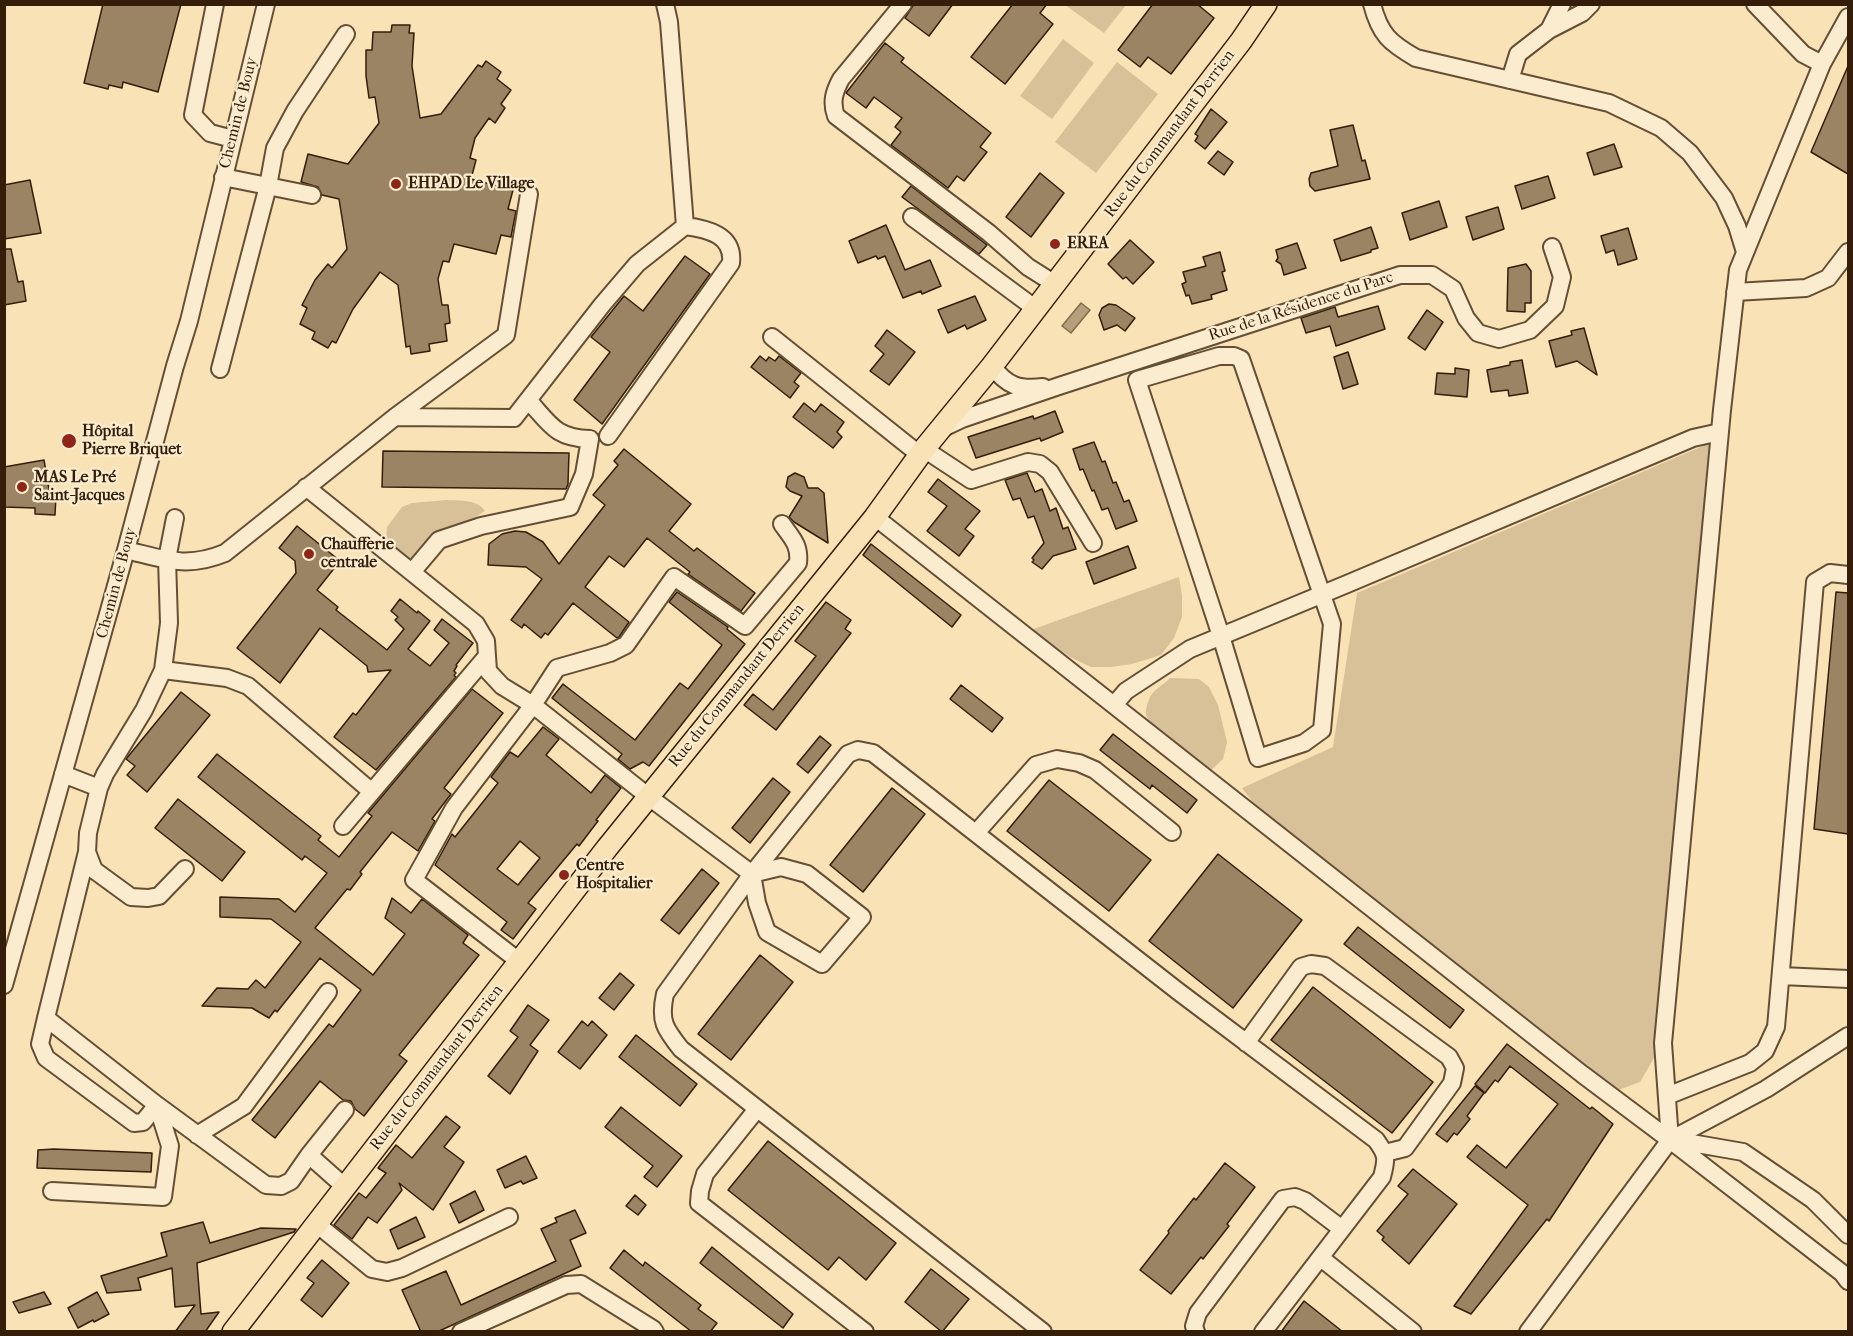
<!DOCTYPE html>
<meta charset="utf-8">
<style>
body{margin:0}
#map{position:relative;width:1853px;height:1336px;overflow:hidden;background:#f9e2b6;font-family:"IM FELL French Canon",serif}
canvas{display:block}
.frame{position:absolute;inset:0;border:6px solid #341e09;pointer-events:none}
</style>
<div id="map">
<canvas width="1853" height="1336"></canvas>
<div class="frame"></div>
</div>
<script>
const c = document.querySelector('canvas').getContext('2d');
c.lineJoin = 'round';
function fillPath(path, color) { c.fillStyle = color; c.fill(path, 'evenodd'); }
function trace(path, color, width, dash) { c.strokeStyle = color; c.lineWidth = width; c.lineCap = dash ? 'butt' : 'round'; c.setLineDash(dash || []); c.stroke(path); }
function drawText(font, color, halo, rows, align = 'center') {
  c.font = font + ' "IM FELL French Canon",serif'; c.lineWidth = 4.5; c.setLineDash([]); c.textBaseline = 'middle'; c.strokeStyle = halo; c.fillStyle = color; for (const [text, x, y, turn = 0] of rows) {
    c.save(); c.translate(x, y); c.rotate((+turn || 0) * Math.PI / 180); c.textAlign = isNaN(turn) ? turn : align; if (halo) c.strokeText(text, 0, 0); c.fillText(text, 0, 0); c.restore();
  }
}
const green = new Path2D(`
 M1065 5H1126L1104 33Z
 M1063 39 1094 63 1052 119 1020 96Z
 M1117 62 1158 94 1096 173 1055 142Z
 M1710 443 1654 1058 1640 1082 1616 1091 1255 805 1242 788 1333 747 1357 593Z
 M447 500C460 501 477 499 485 511L412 558H406L389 547 386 541 387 527 402 507 412 503Z
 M1179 577 1182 595V617L1174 638 1161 655 1132 664 1111 667H1091L1070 657 1031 630Z
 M1170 678 1199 679 1209 687 1218 705 1227 742 1223 759 1208 773C1195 762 1150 729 1146 715 1145 710 1148 702 1150 697 1155 688 1164 685 1170 678Z`);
const water = new Path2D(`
 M1081 303 1090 310 1071 333 1062 326Z`);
const building = new Path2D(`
 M103 4H181L158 92 123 82 122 88 109 85 108 89 84 83Z
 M914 4H953L929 36 905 18Z
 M1013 4H1047L1040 13 1053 24 1005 84 971 57Z
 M1153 4H1197L1214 18 1171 74 1148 57 1140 67 1118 50Z
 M392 25H410L409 33H414L412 66 420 118 441 114 478 65 482 67 486 61 501 72 497 79 511 90 501 104 505 108 495 123 489 118 475 138 470 158 476 160 471 179 513 190 508 209 516 211 511 237 501 235 496 254 454 244 449 262 443 261 438 279 442 305H448L450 323 445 324 447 341 429 344 430 351 411 354 410 346 406 347 398 285 380 272 353 309 336 343 332 341 328 348 312 339 315 332 300 324 307 308 302 305 315 280 328 264 332 268 347 249 339 199 322 195 318 187 301 182 308 154 348 164 379 123 375 97 369 98 366 76V50H372L373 32H391Z
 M885 43 904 58 901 62 991 133 980 147 987 152 964 181 957 176 948 188 891 145 901 132 895 127 902 118 874 97 866 108 846 93Z
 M1848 66V174L1811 152Z
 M1211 109 1227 122 1205 149 1195 141 1198 136 1195 134Z
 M1353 125 1362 161 1365 160 1370 179 1315 191 1310 186 1309 179 1311 173 1338 166 1330 130Z
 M1614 144 1622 167 1594 175 1587 153Z
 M1218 151 1233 162 1224 175 1208 163Z
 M1040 173 1064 193 1031 237 1006 217Z
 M1548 176 1555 198 1522 209 1515 186Z
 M30 180 41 233 4 239V185Z
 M911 186 987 245 979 254 902 197Z
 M1439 201 1447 227 1410 240 1402 213Z
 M1498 207 1504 229 1473 240 1466 217Z
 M886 225 905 270 930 260 941 286 922 294 921 291 903 298 885 256 878 259 876 256 858 263 849 241Z
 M1371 227 1378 248 1371 250V252L1341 261 1334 240Z
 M1628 228 1637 259 1618 265 1614 250 1606 253 1601 236Z
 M1130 240 1154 262 1133 284 1126 277 1123 279 1108 264Z
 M1297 243 1306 268 1284 275 1281 264 1276 261 1278 258 1276 250Z
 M4 249H11L18 282 23 281 26 301 4 305Z
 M1220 252 1225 271 1222 272 1227 290 1211 295 1212 299 1192 304 1189 295 1186 296 1182 284 1186 282 1183 272 1206 266 1203 257Z
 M685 256 710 274 602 424 574 400 610 352 591 337 624 296 643 311Z
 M1526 264 1531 271V303H1525V312L1507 311 1508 268Z
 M975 296 986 320 967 329 965 325 948 333 938 310Z
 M1109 304 1116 305 1135 318 1125 331 1117 325 1104 330 1099 315 1102 308Z
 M1378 306 1385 329 1336 346 1330 326 1306 333 1301 318 1335 307 1338 317Z
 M1427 310 1443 322 1425 350 1408 338Z
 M1584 328 1597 375 1577 361 1556 367 1549 341 1572 335 1571 331Z
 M887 330 915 352 889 385 870 371 884 354 875 346Z
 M1348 352 1358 384 1343 389 1334 357Z
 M760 356 766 361 769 357 775 361 779 356 801 373 794 382 799 386 790 398 751 367Z
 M1522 360 1528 393 1509 396 1508 390 1491 392 1487 370 1510 365V362Z
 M1455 368 1469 370 1467 397 1435 394 1437 373 1455 374Z
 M804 403 815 412 821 404 844 422 837 432 842 437 833 448 793 417Z
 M1055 411 1063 432 1041 441 1040 438 976 458 968 437 1033 416 1034 419Z
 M1094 442 1102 462 1105 461 1113 483 1116 482 1124 502 1129 500 1137 521 1116 529 1108 508 1102 510 1094 490 1092 491 1083 469 1080 470 1073 449Z
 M624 449 691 504 669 531 694 551 697 548 755 593 741 611 688 574 690 572 647 538 624 567 609 556 585 587 629 622 619 637 617 638 573 603 548 635 545 633 541 638 524 624 522 628 511 620 542 579 526 567 488 565 489 544 502 534 515 531 526 532 543 542 559 564 605 505 593 495 618 465 614 461Z
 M383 451 569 453 568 484 566 489 382 487Z
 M44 460 50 495H56L55 515 35 514V508L4 507V467Z
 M795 473 804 477 808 488H818L824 493 828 543 794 522 789 517 802 496 790 491 786 487 788 477Z
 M1027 473 1035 492 1042 489 1050 511 1056 508 1063 529 1068 527 1076 549 1053 556 1042 569 1032 562 1034 560 1032 558 1044 543 1034 516 1028 518 1020 498 1013 500 1005 480Z
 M938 479 980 511 965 529 974 536 959 556 927 531 947 506 928 492Z
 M297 526 340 561 317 590 338 607 336 610 387 650 404 629 395 620 398 617 391 611 400 599 417 613 418 611 430 621 408 649 430 666 449 643 434 630 442 619 473 643 456 665 457 666 454 671 456 673 454 675 456 677 376 770 334 737 353 713 356 715 391 670 368 672 367 666 320 628 280 683 237 648 296 573 295 561 279 548Z
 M871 544 961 615 952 627 863 555Z
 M1128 546 1136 568 1094 584 1086 562Z
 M677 592 728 627 727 629 745 644 649 766 643 762 630 769 618 759 622 754 552 698 563 684 635 740 680 683 688 689 722 645 669 602Z
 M1836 592 1848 593V834L1814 829Z
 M826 602 851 620 845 629 851 633 776 730 744 705 753 694 773 710 816 656 795 641Z
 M961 685 1003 718 992 732 950 699Z
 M472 689 503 713 444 788 451 794 432 819 435 821 418 851 392 832 360 872 362 874 350 890 347 889 315 928 373 975 405 934 385 918 392 898 411 913 422 899 468 935 463 943 479 955 399 1055 407 1061 364 1116 355 1109 351 1101 343 1100 320 1081 275 1138 252 1120 329 1024 333 1027 361 990 320 958 277 1012 275 1010 269 1018 252 1008 202 1006 217 988 248 989 256 980 265 988 301 942 271 919 220 917V897L279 899 295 912 327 873 305 856 302 860 198 777 217 754 321 836 318 840 339 857 372 816 368 813Z
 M181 692 210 715 147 792 127 775 135 766 126 759Z
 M543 727 559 739 546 755 591 793 605 775 621 788 596 820 598 821 579 846 577 844 528 903 536 909 513 939 501 930 507 922 435 865 452 834 455 837 498 783 491 777 510 752 518 757ZM520 841 540 858 518 885 497 869Z
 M1113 734 1197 800 1187 813 1152 785 1150 789 1100 750Z
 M820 736 831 745 808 773 797 764Z
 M773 778 790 792 750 843 732 828Z
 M1049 780 1151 860 1109 911 1007 831Z
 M892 788 925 814 863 892 830 865Z
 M178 799 245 852 222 881 155 828Z
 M1218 854 1302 920 1233 1008 1149 941Z
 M702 869 719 883 679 934 661 920Z
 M1358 927 1464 1010 1450 1028 1344 944Z
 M760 955 793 982 731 1060 698 1034Z
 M620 973 634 985 614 1010 599 998Z
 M1313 987 1433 1082 1392 1133 1271 1040Z
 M528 1005 549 1020 530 1045 538 1051 510 1094 488 1076 518 1037 510 1031Z
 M582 1021 588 1026 592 1021 607 1035 580 1069 558 1052Z
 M636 1035 697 1084 680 1106 619 1057Z
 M1507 1044 1590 1109 1592 1107 1613 1124 1549 1221 1547 1219 1471 1314 1454 1306 1528 1205 1467 1157 1477 1145 1506 1168 1558 1104 1510 1066 1498 1082 1495 1080 1485 1093 1475 1084Z
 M1475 1086 1484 1093 1467 1116 1470 1119 1457 1135 1454 1133 1447 1142 1436 1134Z
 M621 1107 682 1156 657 1187 644 1177 653 1166 605 1127Z
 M446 1116 460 1127 444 1147 464 1162 433 1210 399 1183 402 1190 377 1223 368 1217 352 1239 334 1225 359 1193 366 1198 386 1173 378 1168 396 1145 412 1158Z
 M768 1141 896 1243 866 1280 839 1257 828 1270 728 1190Z
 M54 1149 152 1153 151 1172 37 1168 38 1150Z
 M526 1156 537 1178 523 1184 521 1181 505 1188 497 1170Z
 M1225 1163 1255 1187 1227 1224 1229 1226 1203 1259 1201 1257 1171 1294 1140 1270 1169 1233 1168 1231 1194 1198 1196 1200Z
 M1413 1169 1457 1204 1409 1264 1382 1240 1384 1237 1377 1231 1408 1194 1398 1186Z
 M475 1191 484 1210 459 1223 450 1204Z
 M635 1195 646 1205 638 1215 626 1206Z
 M575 1210 586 1233 570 1240 581 1266 437 1332H421L402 1290 446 1271 461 1305 556 1261 541 1229 557 1222 555 1218Z
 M416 1217 425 1237 398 1249 390 1230Z
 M203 1222 210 1243 261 1228 296 1229 294 1232 197 1263 201 1314 219 1312 205 1332H175L195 1305 175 1307 172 1268 138 1278 141 1290 107 1293 101 1276 167 1256 161 1233Z
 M712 1247 793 1314 783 1328 700 1263Z
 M624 1250 643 1266 645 1262 701 1305 698 1309 717 1323 710 1332H692L610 1268Z
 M322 1260 349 1283 322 1317 301 1300 314 1283 307 1278Z
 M931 1269 969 1299 942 1332 905 1302Z
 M44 1292 51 1304 19 1313 13 1302Z
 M97 1292 109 1314 94 1322 93 1320 78 1328 68 1308Z
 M1304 1301 1343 1332H1281Z`);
const minor = new Path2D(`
 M215 4 193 115 210 133 233 139
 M903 4 841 79C834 92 831 102 836 116L989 233 1028 267 1055 284
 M1372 4C1380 35 1390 43 1416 58L1609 103 1661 128 1690 153 1724 198 1737 226 1745 252
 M1755 4 1803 54 1822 64
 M1549 30 1582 13 1591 4
 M1510 80 1518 54 1549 30 1562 4
 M223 177 312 195
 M912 217 1036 309
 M1735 292 1806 288 1828 278 1848 252
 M772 337 920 455
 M1219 356H1234L1241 359 1332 624 1322 730 1304 743 1258 758 1221 636 1137 380Z
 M992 366C1007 386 1019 390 1043 387
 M220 369 268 186 275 148 295 111 346 34
 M395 417 514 418 602 305 637 264 685 226 669 22 665 4
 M943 428 962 419 1059 386 1400 275H1432L1453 289 1466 318 1478 333 1499 339 1530 330 1555 306 1562 277 1552 247
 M608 436 731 263C734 235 708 229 685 226
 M924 449 971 480 1028 462 1040 464 1050 472 1093 543
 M306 487 476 624 486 641 488 671 502 686 533 705 649 797 752 874 781 867 807 874 862 917 822 964 767 932 757 903 752 874
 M875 517 1582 1074 1670 1140 1842 1273 1848 1281
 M126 550C164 559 186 569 225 553L395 417 506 335 529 194
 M412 572 439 540 481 526 570 507 584 474 590 439C555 438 550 424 528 400
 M163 670 227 678 248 686 372 792
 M1114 705 1126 691 1190 649 1347 584 1693 438 1720 432
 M63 774 99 788 105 774 144 710 163 670 169 623 167 559 175 518
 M99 788 88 833 87 852 94 870 131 897 148 898 159 896 185 869
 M343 826 487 656
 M976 833 1036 765 1057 759 1079 763 1095 770 1172 832
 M511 955 414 880 454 808 533 705 557 668 610 653 626 645 674 577 745 626 798 563C800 545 792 538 782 524
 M1781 976 1848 979
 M4 985 126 550 175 366 189 321 266 4
 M46 1018 157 1105 143 1122 134 1123 46 1058 40 1044 46 1018 87 852
 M1246 1043 1301 967 1311 964 1325 966 1449 1057 1455 1068 1452 1083 1405 1148 1385 1153
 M1667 1096 1750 1063 1765 1051 1776 1027 1815 582 1830 573 1848 575
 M757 1109 705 1174 700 1191 699 1203 865 1332
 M197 1135 244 1106 328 992
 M1670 1140 1663 1043 1722 410 1738 270 1822 64 1848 17
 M1674 1140 1743 1152 1813 1200 1848 1235
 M309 1155 345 1110
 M52 1191 163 1197 170 1146 157 1105 266 1185 281 1186 291 1181 309 1155 345 1187
 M316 1225 324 1230 372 1269 387 1272 402 1268 509 1217
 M1321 1258 1413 1332
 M461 1332 566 1285 581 1284 653 1329 655 1332
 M1043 1332 681 1049C665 1029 659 1021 665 994L752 874 848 754 858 750 873 753 1179 992 1376 1140C1387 1155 1387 1158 1382 1177L1263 1332
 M1196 1332 1194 1326 1198 1313 1283 1199 1295 1197 1305 1201 1342 1229
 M1528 1332 1670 1140 1766 1089 1848 1036`);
const major = new Path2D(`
 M233 1332 607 848 875 517 924 449 992 366 1241 41 1266 4`);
const markers = [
 [396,184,6,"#8f2418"],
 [1055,244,6,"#8f2418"],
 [69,441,8,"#8f2418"],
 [22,487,6,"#8f2418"],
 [309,554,6,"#8f2418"],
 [564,875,6,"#8f2418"]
];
const streetNames = [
 ["Chemin de Bouy",239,113,-76],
 ["Rue du Commandant Derrien",1170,134,-53],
 ["Rue de la Résidence du Parc",1301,307,-18],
 ["Chemin de Bouy",117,583,-75],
 ["Rue du Commandant Derrien",737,686,-51],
 ["Rue du Commandant Derrien",437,1068,-52]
];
const poiNames = [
 ["EHPAD Le Village",408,184],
 ["EREA",1067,244],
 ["Hôpital",82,432],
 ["Pierre Briquet",82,450],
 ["MAS Le Pré",34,478],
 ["Saint-Jacques",34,496],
 ["Chaufferie",321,545],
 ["centrale",321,563],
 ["Centre",576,866],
 ["Hospitalier",576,884]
];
fillPath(green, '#d8c199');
fillPath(water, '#b69f7b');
trace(water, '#826b4d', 1.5);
fillPath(building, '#9a8463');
trace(building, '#341e09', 1.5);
trace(minor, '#654f34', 20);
trace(major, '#341e09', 24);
trace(minor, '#fbecd0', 16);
trace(major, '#f9e2b6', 21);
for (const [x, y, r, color] of markers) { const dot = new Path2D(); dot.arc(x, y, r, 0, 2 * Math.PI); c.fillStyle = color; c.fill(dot); trace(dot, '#fbecd0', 2); }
drawText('16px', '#341e09', '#fbecd0', streetNames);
drawText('bold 16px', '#341e09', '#fbecd0', poiNames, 'left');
</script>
